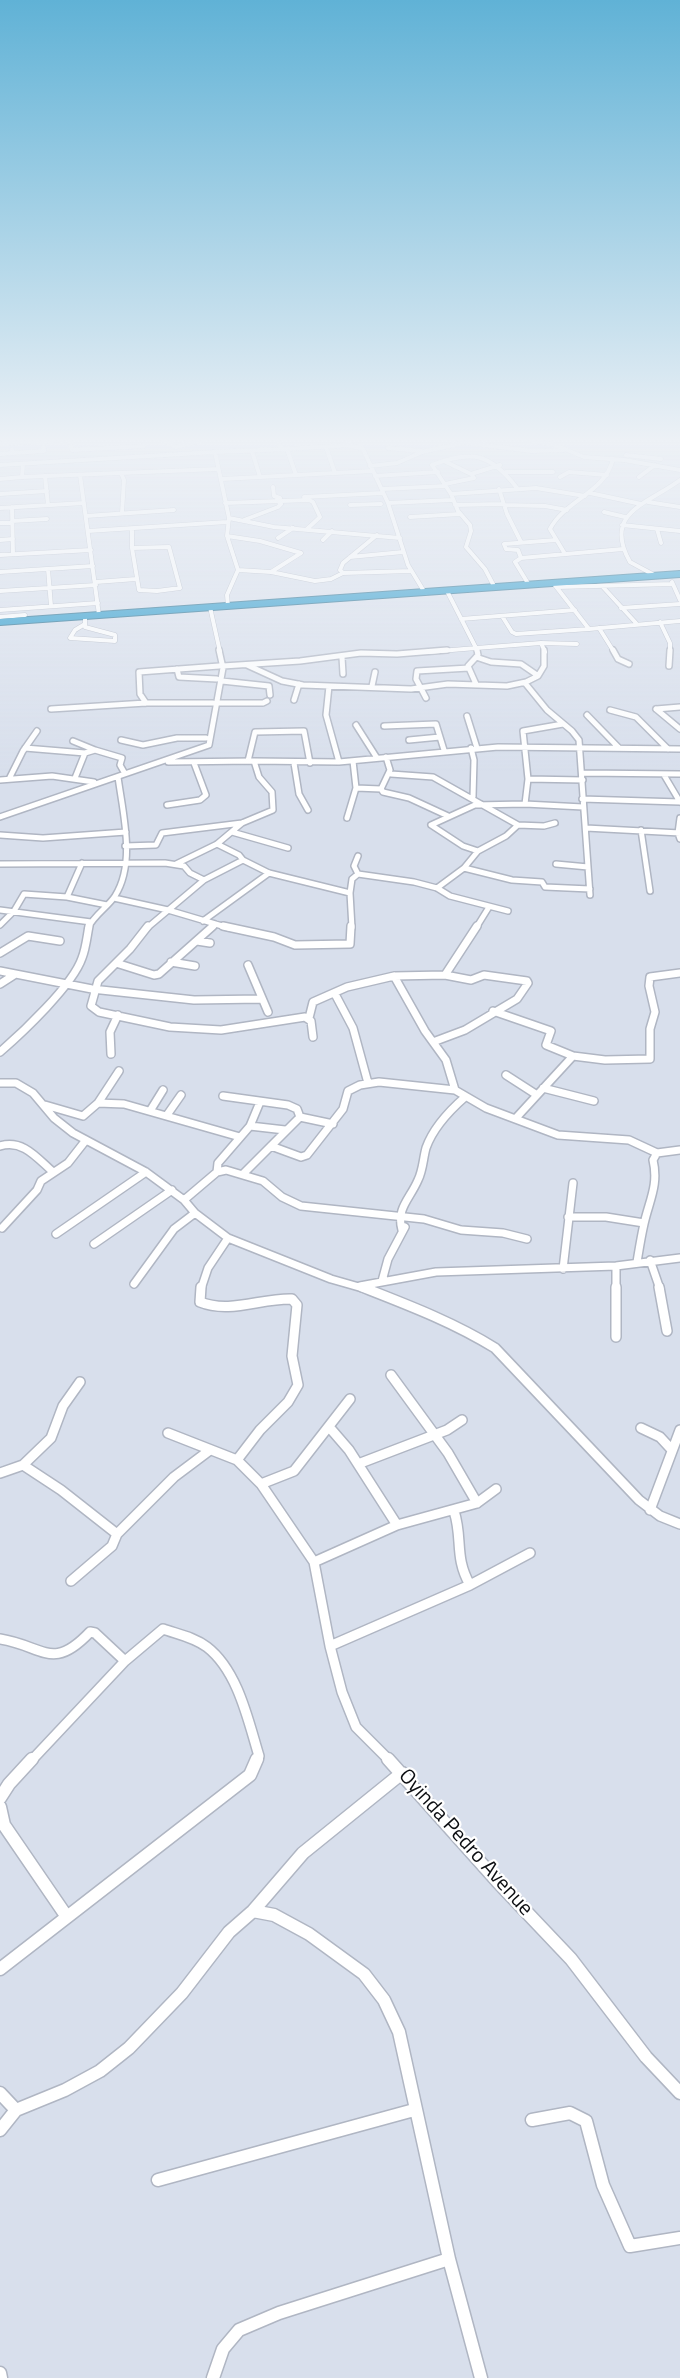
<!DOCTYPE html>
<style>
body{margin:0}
canvas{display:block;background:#d8dfec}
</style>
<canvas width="680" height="2378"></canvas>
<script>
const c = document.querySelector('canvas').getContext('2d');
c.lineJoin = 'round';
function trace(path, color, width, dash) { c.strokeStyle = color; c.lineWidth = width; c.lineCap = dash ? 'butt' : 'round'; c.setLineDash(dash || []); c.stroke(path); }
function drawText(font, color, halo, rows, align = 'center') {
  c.font = font + ' "Titillium Web",sans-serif'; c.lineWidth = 4.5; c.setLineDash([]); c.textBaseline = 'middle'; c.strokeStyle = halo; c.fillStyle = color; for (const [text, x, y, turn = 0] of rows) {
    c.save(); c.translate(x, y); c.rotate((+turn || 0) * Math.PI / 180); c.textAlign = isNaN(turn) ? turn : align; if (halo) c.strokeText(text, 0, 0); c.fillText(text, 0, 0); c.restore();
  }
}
const minorFar4 = new Path2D(`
 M69 440 72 450 144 446
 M162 440 176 447 203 440
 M278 440 281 449
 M528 440 555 445 584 457 624 460 680 470
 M468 443 532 451 564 450
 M0 444 62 440
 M326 447 335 473
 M388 448 421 451
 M287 449 349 445 363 449 388 503 408 565 425 593
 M252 451 260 477
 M215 452 287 449 296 475
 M13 453 44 451 43 440
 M0 454 13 453 12 450
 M626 455 661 459
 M446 462 471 474 500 465
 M23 464 22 477 218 469
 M0 465 215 452 229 518 227 536 238 570 227 595 228 606
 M370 466 397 463 422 452 476 440
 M506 472H553
 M121 473 124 480 122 513
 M80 475 99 615
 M45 476 48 505
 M375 476 438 472
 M560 477 569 472 607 475
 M639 477 655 465
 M0 479 22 477
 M222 479 373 471
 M445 484 474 478 472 475
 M273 487 274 496 280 498
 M382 489 446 486
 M499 489 507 514 521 542
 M590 493 641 504
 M0 494 47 491
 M451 494 536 488 585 496
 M304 497 383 493
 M648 502 680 507
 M225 503 309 500 313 502 320 517 307 529
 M388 503 452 500
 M350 505 381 504
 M455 505 503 504
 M504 505 545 506 567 510
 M12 507 13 554
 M0 508 84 503
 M604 512 625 517
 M86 516 174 510
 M410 517 460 514
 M229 518 274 527 400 538
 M244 520 278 507 281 504 277 500
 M12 521 47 519
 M0 523H12
 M622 525 680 531
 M132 529V548
 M657 529 661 543
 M88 531 227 522
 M227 536 260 541 301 553
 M278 538 293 528
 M0 540 13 539
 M323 540 332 531
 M169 547 180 588 157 591 139 590 132 548Z
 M565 554 550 529C565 500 605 493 613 459
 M0 555 91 550
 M350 557 403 552
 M521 558 623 549
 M521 558 518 550 506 549 504 544 556 540
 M521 558 515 562 529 585
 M48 569 51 606
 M238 570 271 572 315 581 331 579 343 573 411 571
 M0 572 93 566
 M271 572 301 553
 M343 573 340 570 343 563 377 535
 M656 576 630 562C602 512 648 504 680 480
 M96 582 136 579
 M672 582 680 600
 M602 586 636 623
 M557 587 673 584
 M495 588 485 569 466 547 471 531 470 525 458 511 451 494 432 465C473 450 490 453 517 488
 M0 591 96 585
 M210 607 220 652
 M621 608 680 604
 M0 610 98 603
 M85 616V624
 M502 616 512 632 516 634 589 629 554 584
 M0 617 25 615
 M461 619 575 610
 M660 622 670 643V652
 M85 624V627L115 635V641L70 638 75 630Z
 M599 628 614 652
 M589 629 680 621
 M541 643 545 652
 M428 652 476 648 447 591
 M477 652 476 648 541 643 577 644`);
const minorFar3 = new Path2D(`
 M613 650 618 659 629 664
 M342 657 343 674
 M476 657 491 662 521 664 537 675
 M247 665 282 681 303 685 411 689 448 684 507 686 526 682 538 676 544 666V650
 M223 666 300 661 361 653 397 654 447 650
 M669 666 670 650
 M177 669 179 677 217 679
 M222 681 269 686 270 695
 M525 683 547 710 572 731 579 740 590 895
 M476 684 468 666 478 655 477 650
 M329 686 326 715 339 762
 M372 686 375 672
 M426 698 416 679 417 671 469 668
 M294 700 299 684
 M146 703 140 694 139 672 219 666
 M217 703H263L267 701
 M51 709 146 703H213
 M656 709 680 729
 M656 709 680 707
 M610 710 636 717 668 749
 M587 715 619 748
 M467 716 477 748
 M356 725 377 758
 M384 726 436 724 444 750
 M121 740 143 745 177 738H206
 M409 740 440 737
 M73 741 95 750
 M25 748 85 753 95 750 122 758 120 765 124 772
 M471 748 474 760 473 797
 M386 757 390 770 381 789 383 792 409 798 448 816
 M248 761 255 732 304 731 310 763
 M254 761 339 762 498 747 680 749
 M294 763 299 794 308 810
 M582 773 680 774
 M391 774 433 777 518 825 544 826 555 823
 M664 775 680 802
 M75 778 85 753
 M9 779 23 751 37 731
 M528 779 583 780
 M0 780 52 776 94 782
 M356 788 381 789
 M582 799 680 802
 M477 804 431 825 463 846 478 851
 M525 804 583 807
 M167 805 200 800 206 795 194 763
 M475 805 525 804 528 779 523 731 563 724
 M0 817 209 745 223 668 219 650
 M347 818 356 788 353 761
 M680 818 678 833 680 839
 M586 828 680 833
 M641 830 650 891
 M232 832 288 848
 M0 835 43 838 126 832
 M125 846 156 845 162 833 242 823 273 810 272 792 259 777 254 761 168 762
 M358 856 354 866 358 874
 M243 860 269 873 350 893
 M0 864 165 863 184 866 190 873 204 880
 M176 864 217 844 242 823
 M556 864 588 867
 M464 868 512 880 542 882 545 887 590 889
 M358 874 414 882 437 888 450 896 508 911
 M437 888 464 868 478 851 506 836 518 825
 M67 897 82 863
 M114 898 168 910 229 928
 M0 910 91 922
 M203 921 269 873
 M0 925 14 911 24 894 67 897 107 905
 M88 928C94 915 108 907 115 896 136 863 123 814 118 777
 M147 928 204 880 243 860 239 855 217 844
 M211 928 215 924
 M352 928 350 893 352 879 358 874
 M476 928 489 907`);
const minorFar2 = new Path2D(`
 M148 926 130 949 98 981 91 1006 99 1012 170 1027 221 1030 305 1017 311 1021 313 1037
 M223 926 274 937 295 945 350 944 351 926
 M197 941 210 943
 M0 953 28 936 60 941
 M171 962 195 966
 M116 963 154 975 159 974 213 926
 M248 965 268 1012
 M0 971 92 989 194 1000 261 999
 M445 975 477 926
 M394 976 425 1031 446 1060 455 1090
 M0 984 14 975
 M335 994 353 1028 368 1083
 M493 1011 551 1031 546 1045 573 1056
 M309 1018 313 1002 347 987 394 976 445 975 471 980 484 975 527 981 528 983 517 999 465 1030 433 1042
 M0 1052C22 1033 73 985 82 958 86 948 87 936 89 926
 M111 1054 110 1032 118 1015
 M506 1075 537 1095
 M0 1083H16L33 1093 54 1118 73 1133 146 1172 184 1200 195 1213 228 1238 331 1279 366 1289
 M543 1088 594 1101
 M223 1096 288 1105 297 1109 300 1117
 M98 1103 119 1071
 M45 1105 83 1116 98 1103 124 1104 240 1137
 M150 1111 163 1090
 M167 1115 181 1095
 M516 1118 573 1056 605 1060 650 1059V1029L655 1012 649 986 650 977 680 973
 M250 1126 285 1130
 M0 1146C23 1139 37 1158 53 1172
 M271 1146 301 1157 307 1155 343 1109 348 1091 360 1085 379 1082 455 1090 486 1108 558 1135 629 1140 657 1153 680 1150
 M217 1172 218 1163 250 1126 260 1102
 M243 1174 300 1117 333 1124
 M184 1200 217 1172 226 1170 263 1181 282 1197 301 1206 424 1219 461 1230 503 1233 527 1239
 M568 1217H606L644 1223
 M2 1228 37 1190 41 1181 68 1163 86 1140
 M402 1230C396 1208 410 1199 418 1180 423 1170 423 1159 426 1148 433 1128 449 1111 465 1097
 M56 1234 146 1172
 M94 1244 172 1190
 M650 1260 660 1289
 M637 1262C639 1250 641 1237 644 1224 649 1201 659 1185 653 1160L657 1153
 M616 1266V1289
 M563 1269 573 1183
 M382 1281 388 1259 405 1227
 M134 1284 174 1229 195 1213
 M360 1286 436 1272 616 1266 680 1258
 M201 1289 208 1268 228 1238`);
const minorFar1 = new Path2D(`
 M201 1287 200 1302C230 1314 261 1298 292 1299L297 1305 292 1356 298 1385 288 1402 260 1430 237 1460
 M362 1287C408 1305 453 1322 495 1348L639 1500 660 1516 680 1524
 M616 1287V1337
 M659 1287 667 1331
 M391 1375 448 1453 477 1503
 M330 1428 349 1450 397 1525
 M641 1428 660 1437 672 1450
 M168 1433 237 1460 261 1484 314 1562 330 1646 342 1692 356 1727 390 1761
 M358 1464 447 1430 462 1420
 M23 1465 61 1490 117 1534
 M0 1473 23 1465 51 1438 63 1406 80 1382
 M261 1484 294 1471 350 1399
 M650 1510 680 1430
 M454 1511C463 1539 454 1557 470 1585
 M314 1562 397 1525 477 1503 496 1489
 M71 1581 112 1546 117 1534 174 1477 210 1450
 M0 1639C44 1646 52 1672 90 1632L95 1633 125 1661
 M330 1646 470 1585 530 1553
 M31 1761 125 1661 163 1629C177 1634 194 1637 207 1647 238 1671 248 1720 259 1756L257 1761`);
const minor = new Path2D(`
 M388 1759 497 1881 571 1959 646 2057 680 2093
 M0 1798 9 1784 32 1759
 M0 1807 4 1825 67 1917
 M253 1911 274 1915 309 1934 364 1974 384 2000 399 2032 449 2259 481 2378
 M0 1969 250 1775 257 1759
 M0 2093 16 2110
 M532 2120 570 2113 586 2121 603 2185 630 2246 680 2238
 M0 2130 16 2110 65 2090 100 2071 129 2048 182 1993 229 1932 253 1911 303 1853 402 1773
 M158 2180 414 2110
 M0 2373 1 2378
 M213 2378 223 2349 239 2330 279 2313 449 2259`);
const highway = new Path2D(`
 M0 622 680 574`);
const nearStreetnames = [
 ["Oyinda Pedro Avenue",465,1843,48]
];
trace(minorFar4, '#b0b6c3', 5);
trace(minorFar3, '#b0b6c3', 8);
trace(minorFar2, '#b0b6c3', 10);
trace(minorFar1, '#b0b6c3', 12);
trace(minor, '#b0b6c3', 15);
trace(highway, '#166589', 8);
trace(minorFar4, '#fff', 4);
trace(minorFar3, '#fff', 5);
trace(minorFar2, '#fff', 7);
trace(minorFar1, '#fff', 9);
trace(minor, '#fff', 12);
trace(highway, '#1c94c9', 6);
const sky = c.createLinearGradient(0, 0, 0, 773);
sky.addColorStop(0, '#60b2d6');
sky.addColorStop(0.57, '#edf1f6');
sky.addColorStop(1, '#edf1f600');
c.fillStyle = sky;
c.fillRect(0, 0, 680, 773);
drawText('21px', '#0b0d11', '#fff', nearStreetnames);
</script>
